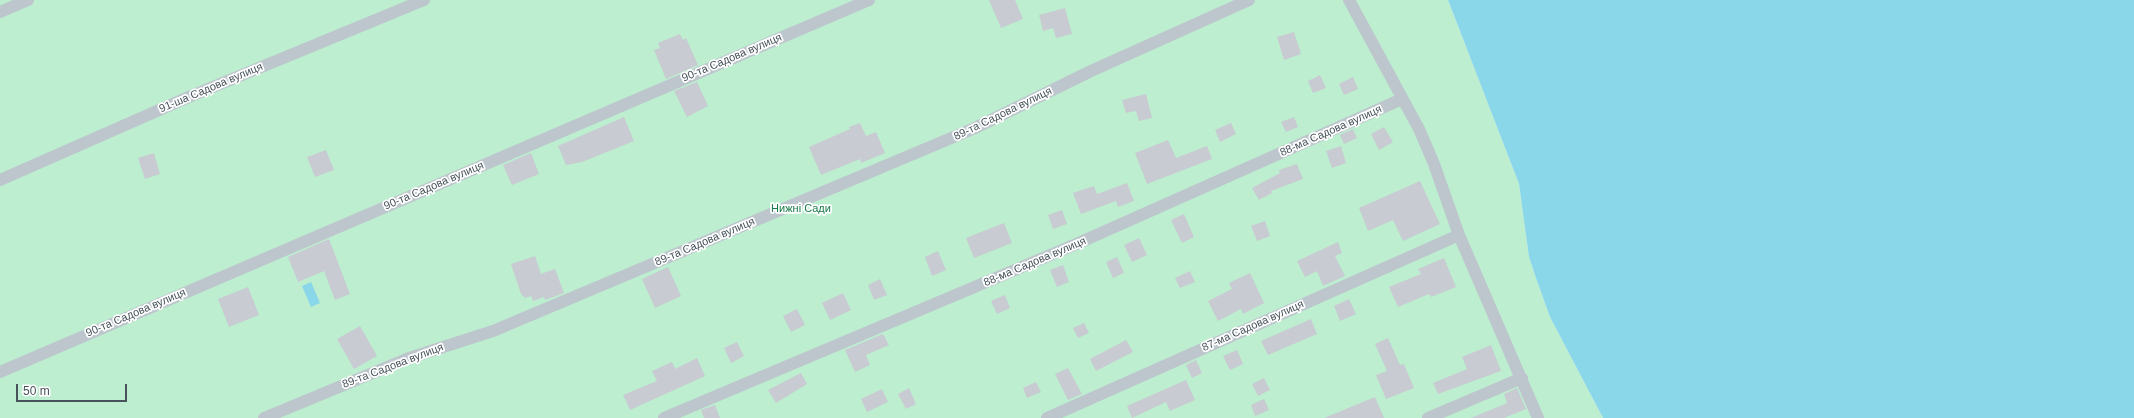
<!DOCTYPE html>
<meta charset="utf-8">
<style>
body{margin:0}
#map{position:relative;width:2134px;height:418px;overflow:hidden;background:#f1eeee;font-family:Arial,sans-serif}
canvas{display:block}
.scale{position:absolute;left:16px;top:384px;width:111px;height:18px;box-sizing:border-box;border:2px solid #47525b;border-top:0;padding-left:5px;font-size:12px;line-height:14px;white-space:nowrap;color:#47525b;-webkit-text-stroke:3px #fff;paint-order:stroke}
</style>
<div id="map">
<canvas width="2134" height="418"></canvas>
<div class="scale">50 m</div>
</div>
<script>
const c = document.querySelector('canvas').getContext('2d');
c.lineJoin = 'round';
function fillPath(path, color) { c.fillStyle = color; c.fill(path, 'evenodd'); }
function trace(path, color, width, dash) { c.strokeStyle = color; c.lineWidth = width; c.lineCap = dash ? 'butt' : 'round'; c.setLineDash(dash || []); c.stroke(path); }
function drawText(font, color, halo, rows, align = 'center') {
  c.font = font + ' Arial,sans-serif'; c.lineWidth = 3.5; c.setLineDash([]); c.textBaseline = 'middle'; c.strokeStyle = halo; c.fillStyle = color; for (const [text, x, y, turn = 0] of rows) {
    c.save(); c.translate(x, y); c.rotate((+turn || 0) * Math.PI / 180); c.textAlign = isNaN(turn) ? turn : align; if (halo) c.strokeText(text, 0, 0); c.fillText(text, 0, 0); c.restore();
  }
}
const green = new Path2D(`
 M0 0H1448L1519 184 1529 257 1537 281 1550 317 1603 418H0Z`);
const water = new Path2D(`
 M1448 0H2134V418H1603L1550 317 1537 281 1529 257 1519 184Z
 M311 282 320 303 311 307 302 286Z`);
const building = new Path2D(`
 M989 0H1015L1023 19 1001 28Z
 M1065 8 1072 34 1056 38 1053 28 1043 31 1039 15Z
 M1294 32 1301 54 1284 60 1277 37Z
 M680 34 683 40 686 38 698 65 666 79 654 50 660 48 658 43Z
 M1320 75 1326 88 1313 93 1308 81Z
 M1353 77 1358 89 1344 95 1339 84Z
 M697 82 708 106 687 117 674 91Z
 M1146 94 1152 118 1139 121 1136 111 1126 113 1122 100Z
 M624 117 634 141 582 162 566 165 558 146Z
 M1294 117 1298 127 1286 132 1281 122Z
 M860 123 866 136 876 132 885 153 861 163 860 159 821 175 809 147 850 129 849 127Z
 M1231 123 1236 134 1220 142 1215 130Z
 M1384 127 1393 142 1379 150 1371 134Z
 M1353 129 1357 138 1344 144 1340 135Z
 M1168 140 1176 158 1207 146 1212 159 1147 184 1135 153Z
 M1341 146 1346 163 1332 168 1326 151Z
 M326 150 334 170 315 177 307 157Z
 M154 153 160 174 145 179 138 158Z
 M531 153 539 174 512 185 503 165Z
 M1297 164 1303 179 1271 191 1272 193 1259 200 1252 188 1280 173 1279 170Z
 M1420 181 1440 224 1403 241 1393 220 1368 231 1359 208Z
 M1127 183 1134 201 1118 207 1116 201 1081 214 1073 193 1094 186 1097 194Z
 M1062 210 1067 224 1053 229 1048 215Z
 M1184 214 1194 237 1182 243 1171 220Z
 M1265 221 1270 236 1257 241 1251 226Z
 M1004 223 1012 243 974 258 966 238Z
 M1139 238 1147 255 1132 262 1124 245Z
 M329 239 350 294 335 300 324 271 298 282 288 257Z
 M1338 242 1342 253 1335 256 1345 276 1323 286 1317 271 1305 277 1297 261Z
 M938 251 946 270 932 276 925 257Z
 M535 256 541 274 555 269 564 293 545 300 544 297 533 301 531 296 525 298 521 294 511 264Z
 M1117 257 1124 273 1113 278 1106 262Z
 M1444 258 1456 287 1431 297 1429 294 1398 307 1389 287 1421 274 1418 269Z
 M1063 265 1069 282 1057 287 1050 270Z
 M668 267 681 296 655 308 642 279Z
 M1190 271 1195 282 1180 288 1175 278Z
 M1250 273 1264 303 1243 314 1241 309 1218 321 1208 301 1232 289 1229 283Z
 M880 279 887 295 874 300 868 285Z
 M248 287 259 315 229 327 218 299Z
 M843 293 851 310 830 320 822 303Z
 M1005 295 1010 308 997 314 991 301Z
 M1349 299 1356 314 1340 321 1334 306Z
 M797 309 805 325 791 332 783 316Z
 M1311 319 1317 334 1268 355 1261 341Z
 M1084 323 1089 333 1078 338 1073 328Z
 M360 326 377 356 354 369 337 339Z
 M883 334 889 345 866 355 870 365 855 372 845 350Z
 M1388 338 1400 365 1404 364 1414 388 1386 399 1376 375 1387 371 1375 344Z
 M1126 340 1133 352 1096 371 1090 359Z
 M737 342 744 356 731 363 724 348Z
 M1491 345 1501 371 1438 394 1433 383 1467 369 1462 357Z
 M1237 350 1243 364 1230 370 1223 356Z
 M697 358 705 376 630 410 623 395 657 381 652 371 672 362 675 369Z
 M1196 360 1202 373 1192 378 1186 365Z
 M1068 368 1082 394 1068 400 1055 374Z
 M801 373 807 384 776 403 768 390Z
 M1264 378 1270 390 1258 396 1252 384Z
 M1186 380 1195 400 1170 411 1166 402 1132 418 1127 406Z
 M1036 382 1041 392 1027 398 1023 388Z
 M909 388 916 404 906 409 898 394Z
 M1517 388 1526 409 1504 418H1471L1507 403 1504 394Z
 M882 389 888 402 867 412 861 399Z
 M1375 397 1384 418H1324Z
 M1264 399 1269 410 1255 416 1251 405Z
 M715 405 720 418H704L701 410Z`);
const minor = new Path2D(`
 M1349 0 1419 129 1434 164 1459 235 1538 418
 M0 12 28 0
 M0 180 191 96 424 0
 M0 372 869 0
 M264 418 409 358 493 331 975 128 1091 71 1249 0
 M664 418 1074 245 1402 99
 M1047 418 1459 235
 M1428 418 1522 378`);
const streetNames = [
 ["90-та Садова вулиця",732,58,-23],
 ["91-ша Садова вулиця",211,88,-23],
 ["89-та Садова вулиця",1003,114,-26],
 ["88-ма Садова вулиця",1331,131,-24],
 ["90-та Садова вулиця",434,186,-23],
 ["89-та Садова вулиця",705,242,-23],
 ["88-ма Садова вулиця",1035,262,-23],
 ["90-та Садова вулиця",136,313,-23],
 ["87-ма Садова вулиця",1253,326,-24],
 ["89-та Садова вулиця",393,366,-21]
];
const parkNames = [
 ["Нижні Сади",801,209]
];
fillPath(green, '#bdeed0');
fillPath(water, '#8bd7ea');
fillPath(building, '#c8cbd1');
trace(minor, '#bdc6cd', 12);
drawText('11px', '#47525b', '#fff', streetNames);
drawText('11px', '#197b49', '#fff', parkNames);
</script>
